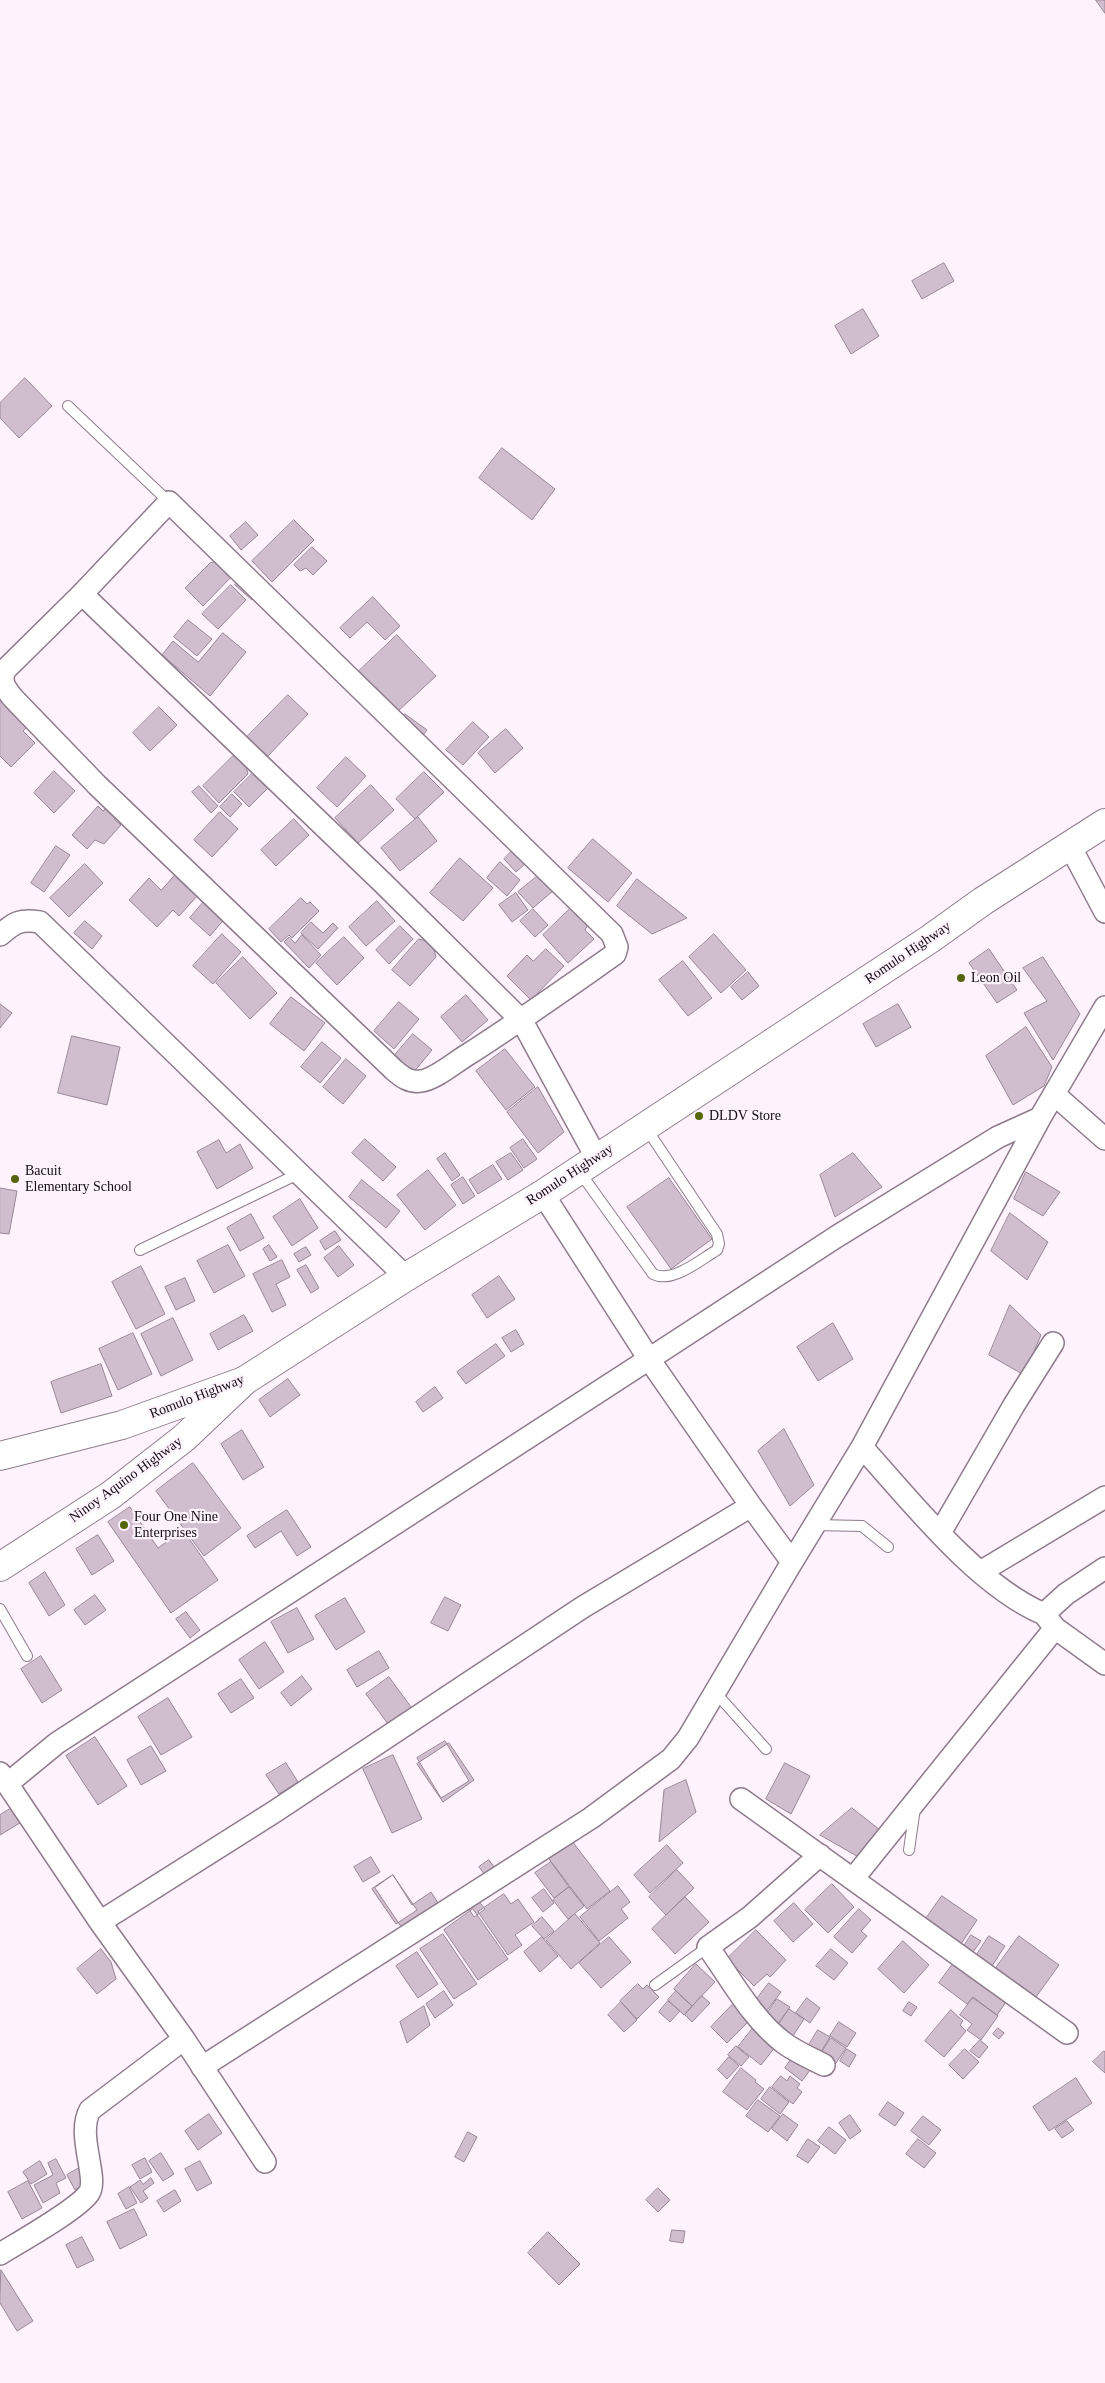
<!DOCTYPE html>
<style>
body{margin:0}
canvas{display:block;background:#fef2fc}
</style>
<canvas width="1105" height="2383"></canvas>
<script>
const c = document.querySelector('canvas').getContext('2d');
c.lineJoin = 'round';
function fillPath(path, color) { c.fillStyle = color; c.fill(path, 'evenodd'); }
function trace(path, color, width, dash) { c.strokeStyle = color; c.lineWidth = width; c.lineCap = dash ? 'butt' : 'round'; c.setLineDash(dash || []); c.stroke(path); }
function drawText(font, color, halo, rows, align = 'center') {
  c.font = font + ' Georgia,serif'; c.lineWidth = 4.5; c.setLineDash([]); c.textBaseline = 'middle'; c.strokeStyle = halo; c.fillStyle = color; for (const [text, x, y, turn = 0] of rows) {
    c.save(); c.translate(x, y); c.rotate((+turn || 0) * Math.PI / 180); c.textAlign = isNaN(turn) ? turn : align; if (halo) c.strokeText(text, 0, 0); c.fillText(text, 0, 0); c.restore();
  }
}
const building = new Path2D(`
 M1096 0H1105V13Z
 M944 263 954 281 922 299 912 281Z
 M863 309 879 336 851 354 835 326Z
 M25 378 52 406 19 438 0 418V403Z
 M502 448 555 489 532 520 479 478Z
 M294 520 314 540 272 582 252 561Z
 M246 522 258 535 241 550 230 536Z
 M312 547 327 561 313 575 306 568 300 571 294 565Z
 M222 560 235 573 203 606 185 588 210 563Z
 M241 578 258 594 252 600 235 585Z
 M231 585 246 600 218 629 202 614Z
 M373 597 400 626 385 640 367 622 350 638 340 628Z
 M188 620 212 639 197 656 174 637Z
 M223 633 246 652 210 696 162 655 173 641 198 662Z
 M397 635 436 676 397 712 359 671Z
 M0 693 31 723 23 731 35 743 11 767 0 756Z
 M288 695 308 714 267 757 247 737Z
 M159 707 177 725 150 751 133 733Z
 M405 714 427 730 416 744 394 728Z
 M473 722 489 737 463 765 446 750Z
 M506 729 523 748 495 773 478 753Z
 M233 756 244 758 248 774 219 803 203 786Z
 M346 757 366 776 337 807 317 788Z
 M54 771 75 791 54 813 34 793Z
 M254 772 269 787 249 807 234 792Z
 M424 772 444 792 415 819 396 799Z
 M371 785 394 810 358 843 335 818Z
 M199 786 218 806 211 813 192 792Z
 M232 794 242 804 230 817 220 807Z
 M109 804 120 814 114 819 121 825 104 844 95 840 87 849 72 835 98 806 103 811Z
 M220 812 238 829 212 857 194 840Z
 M418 817 437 841 400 871 381 848Z
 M294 819 309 835 276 866 261 850Z
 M593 839 632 873 608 902 568 868Z
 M56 846 70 855 44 892 31 883Z
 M513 850 526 863 516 872 504 859Z
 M460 858 493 888 463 921 430 893Z
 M500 862 520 880 507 896 487 878Z
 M85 864 103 883 69 917 50 898Z
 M177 873 199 894 179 916 173 910 157 927 129 900 149 878 161 890Z
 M540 874 553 891 533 908 518 892Z
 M637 879 687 918 652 934 617 906Z
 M516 893 528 910 512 922 499 905Z
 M207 898 227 916 210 936 190 918Z
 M301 898 307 904 310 902 319 911 292 938 289 935 281 942 269 929Z
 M377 901 395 921 366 946 349 927Z
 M575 904 590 921 585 930 594 939 568 963 543 935Z
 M533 909 548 925 535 937 520 921Z
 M85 921 102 936 92 949 74 933Z
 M311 922 323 933 333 923 338 928 318 949 301 933Z
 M400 926 413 939 389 964 376 950Z
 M222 934 241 952 213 984 193 966Z
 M714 934 746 970 721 993 689 957Z
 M302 935 321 955 309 968 284 942 289 937 295 943Z
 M344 937 364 958 337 985 316 963Z
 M419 939 432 943 436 957 410 986 392 970Z
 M546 949 564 966 531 1000 507 976 527 955 533 961Z
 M989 949 1017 990 997 1003 969 963Z
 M243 957 277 993 250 1019 216 983Z
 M1043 957 1080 1014 1053 1060 1024 1013 1047 1001 1023 968Z
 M683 961 712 998 688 1016 659 980Z
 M748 972 759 986 742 1000 731 987Z
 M466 995 488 1020 462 1042 441 1017Z
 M291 997 325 1023 304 1051 270 1024Z
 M399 1002 419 1019 394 1049 374 1031Z
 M0 1004 12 1013 0 1028Z
 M898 1004 911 1027 876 1047 863 1024Z
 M1026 1027 1052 1067 1044 1086 1013 1105 986 1056Z
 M413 1034 432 1050 413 1073 394 1056Z
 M72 1036 120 1047 107 1105 58 1093Z
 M322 1042 341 1058 320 1083 301 1067Z
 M505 1049 535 1087 506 1110 476 1071Z
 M346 1059 366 1076 343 1104 323 1087Z
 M538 1087 564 1132 538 1153 507 1112Z
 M365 1139 396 1167 383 1181 352 1153Z
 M523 1139 537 1159 524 1168 510 1148Z
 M219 1140 226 1153 240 1144 253 1168 217 1189 197 1152Z
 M445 1153 460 1175 452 1181 437 1159Z
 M511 1153 523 1170 508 1180 496 1162Z
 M853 1153 882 1187 835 1217 820 1175Z
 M493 1165 502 1179 478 1194 469 1180Z
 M428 1170 456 1205 425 1230 397 1195Z
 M1026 1172 1060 1192 1043 1216 1014 1199Z
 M463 1177 475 1196 463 1204 451 1185Z
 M669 1178 712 1239 671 1269 627 1207Z
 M362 1180 400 1211 386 1228 349 1197Z
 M0 1188 17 1191 9 1234 0 1233Z
 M300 1199 318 1228 292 1246 273 1217Z
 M1010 1213 1048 1242 1027 1280 991 1251Z
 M251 1214 264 1238 240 1251 227 1228Z
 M335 1231 341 1240 325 1250 320 1241Z
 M228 1245 245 1276 214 1293 197 1261Z
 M269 1245 277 1257 270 1261 263 1249Z
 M339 1246 354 1265 338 1277 324 1258Z
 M306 1247 311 1255 299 1262 294 1254Z
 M282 1260 290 1277 276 1284 286 1305 272 1312 253 1274Z
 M306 1265 319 1288 311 1293 297 1270Z
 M141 1266 165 1314 136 1329 112 1282Z
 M499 1276 515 1299 487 1318 472 1295Z
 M185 1278 195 1301 176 1310 165 1287Z
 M1010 1305 1041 1335 1024 1375 989 1355Z
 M244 1315 253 1331 218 1350 210 1334Z
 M173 1318 193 1360 161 1376 141 1334Z
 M833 1323 853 1359 818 1381 797 1347Z
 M516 1330 524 1344 511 1352 502 1338Z
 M133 1333 152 1374 118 1390 99 1349Z
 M496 1344 505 1356 466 1384 457 1372Z
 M101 1364 112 1396 61 1413 51 1382Z
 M288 1379 300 1395 270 1417 259 1400Z
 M435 1387 443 1398 423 1412 416 1402Z
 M784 1429 814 1485 790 1506 758 1451Z
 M242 1430 264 1467 243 1480 221 1444Z
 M193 1463 241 1528 204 1556 156 1491Z
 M130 1507 158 1548 183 1530 218 1580 171 1613 108 1522Z
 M287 1510 311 1547 297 1556 281 1531 255 1548 247 1536Z
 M98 1535 114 1561 92 1575 76 1549Z
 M45 1572 65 1605 49 1616 29 1583Z
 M95 1595 106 1610 85 1625 74 1610Z
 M445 1597 461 1605 448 1631 431 1623Z
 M345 1598 365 1632 336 1650 315 1616Z
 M297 1608 314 1639 288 1653 271 1622Z
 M186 1612 200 1630 190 1638 176 1619Z
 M265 1642 284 1672 259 1689 239 1660Z
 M379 1651 389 1668 357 1687 347 1670Z
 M41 1656 62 1690 42 1703 21 1669Z
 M302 1676 312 1689 291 1706 281 1693Z
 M389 1677 414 1711 391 1728 366 1694Z
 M241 1679 254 1698 231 1713 218 1694Z
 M168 1698 192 1737 161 1755 138 1717Z
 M95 1737 127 1786 98 1805 66 1756Z
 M445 1741 469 1781 441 1798 417 1758Z
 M449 1743 474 1780 443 1802 417 1764Z
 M151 1746 166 1771 141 1785 127 1760Z
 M393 1755 422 1819 392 1833 363 1769Z
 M286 1763 298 1782 279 1794 266 1775Z
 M785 1763 810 1776 791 1814 766 1799Z
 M686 1780 696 1812 659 1842 664 1790Z
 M15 1806 23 1821 0 1835V1815Z
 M852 1808 880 1830 862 1859 820 1835Z
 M572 1841 610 1891 587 1909 549 1859Z
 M667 1845 683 1863 650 1893 634 1875Z
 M371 1857 380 1872 363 1882 354 1867Z
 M489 1860 495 1868 485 1875 479 1867Z
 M551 1862 569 1887 554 1898 535 1873Z
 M677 1870 694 1888 666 1915 649 1897Z
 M393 1875 412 1905 431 1892 438 1903 402 1928 375 1888Z
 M393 1875 417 1910 396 1924 372 1889Z
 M832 1884 854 1907 828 1933 805 1910Z
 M618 1886 630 1902 621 1909 628 1918 599 1941 580 1917Z
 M569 1887 584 1906 568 1919 553 1900Z
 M544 1889 554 1903 543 1912 532 1898Z
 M504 1894 511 1904 518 1899 534 1922 515 1935 522 1945 508 1955 478 1912Z
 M942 1896 977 1920 961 1944 925 1920Z
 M685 1897 709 1922 675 1954 652 1929Z
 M477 1899 485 1909 474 1917 467 1906Z
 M794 1903 813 1924 793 1942 774 1921Z
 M473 1909 508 1959 478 1980 444 1930Z
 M859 1909 871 1920 861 1931 867 1936 852 1953 834 1937Z
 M575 1914 600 1943 571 1969 546 1940Z
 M542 1917 554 1931 544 1939 532 1926Z
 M756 1930 786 1960 770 1977 767 1974 754 1986 727 1959Z
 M443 1934 477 1984 454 1999 420 1949Z
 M971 1935 981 1941 973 1952 964 1946Z
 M989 1936 1005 1946 992 1966 976 1956Z
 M1019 1936 1059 1965 1036 1997 996 1968Z
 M542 1937 558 1956 540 1972 524 1952Z
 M609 1937 631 1962 601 1988 579 1963Z
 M903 1941 929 1965 904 1993 878 1969Z
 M101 1949 111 1962 116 1979 97 1994 77 1969Z
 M831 1949 848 1963 834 1980 816 1966Z
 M417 1952 438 1984 418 1998 396 1966Z
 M958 1957 1010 1996 997 2015 973 1997 967 2004 939 1983Z
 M696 1964 715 1982 692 2006 674 1989Z
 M769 1983 781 1992 765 2013 753 2004Z
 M638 1984 643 1989 647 1985 659 1997 637 2019 620 2001Z
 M444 1991 453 2005 435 2018 426 2004Z
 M676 1991 692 2006 684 2015 668 2000Z
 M702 1996 710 2003 692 2022 685 2015Z
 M807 1998 820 2008 810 2023 796 2013Z
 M973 1998 998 2016 981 2040 967 2030 972 2024 960 2015Z
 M738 1999 755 2015 727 2043 711 2027Z
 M777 1999 790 2007 777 2025 765 2017Z
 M668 2001 680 2011 670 2022 659 2012Z
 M621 2002 637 2020 624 2032 608 2015Z
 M909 2002 917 2007 911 2016 903 2011Z
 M424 2006 430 2025 407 2043 400 2022Z
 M789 2009 804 2019 793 2036 778 2026Z
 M951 2010 963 2021 960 2025 966 2031 944 2057 925 2041Z
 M839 2022 856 2033 847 2047 830 2036Z
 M753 2028 776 2046 761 2065 738 2047Z
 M998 2028 1004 2033 999 2039 993 2034Z
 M818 2030 830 2037 819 2055 807 2048Z
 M831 2038 846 2048 834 2066 819 2057Z
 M980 2040 988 2047 979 2058 970 2051Z
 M736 2046 749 2057 741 2066 728 2055Z
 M847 2049 856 2055 849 2067 840 2061Z
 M965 2049 979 2062 963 2079 949 2065Z
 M1104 2051 1105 2052V2073L1093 2062Z
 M796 2053 813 2066 802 2081 785 2068Z
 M729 2057 739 2066 727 2079 718 2070Z
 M741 2068 756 2080 755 2082 764 2089 747 2110 723 2092Z
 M781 2076 787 2081 790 2076 800 2084 797 2088 802 2092 793 2104 772 2087Z
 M1076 2078 1092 2103 1049 2131 1033 2107Z
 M770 2087 789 2102 780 2114 761 2099Z
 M758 2100 780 2116 768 2132 746 2116Z
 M888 2102 904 2113 895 2126 879 2115Z
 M209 2114 222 2133 198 2150 185 2131Z
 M783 2114 798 2125 787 2141 772 2129Z
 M850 2115 861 2131 850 2139 839 2123Z
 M923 2116 941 2130 929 2145 911 2131Z
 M1067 2121 1074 2130 1062 2138 1055 2129Z
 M829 2127 846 2140 835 2154 818 2141Z
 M468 2132 477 2137 464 2162 455 2157Z
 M808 2139 820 2147 808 2163 797 2156Z
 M918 2139 936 2153 924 2168 906 2154Z
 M161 2153 174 2174 163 2181 149 2161Z
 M145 2158 152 2172 140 2179 132 2165Z
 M56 2159 66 2178 56 2183 60 2193 43 2203 34 2185 53 2175 48 2163Z
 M40 2161 47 2174 31 2184 23 2172Z
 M200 2161 212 2183 197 2191 185 2169Z
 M79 2168 87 2183 75 2190 67 2175Z
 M151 2178 154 2183 143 2191 148 2198 141 2203 130 2187 140 2180 143 2184Z
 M28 2181 42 2208 22 2219 8 2192Z
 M129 2187 137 2203 126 2209 118 2194Z
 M658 2188 670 2200 658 2212 646 2200Z
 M175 2190 181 2201 164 2212 157 2201Z
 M134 2209 147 2235 120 2249 107 2222Z
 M672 2230 685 2231 683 2243 670 2241Z
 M548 2232 580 2264 559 2285 528 2253Z
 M82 2237 94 2260 77 2268 66 2245Z
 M1 2270 33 2321 17 2331 0 2303Z`);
const service = new Path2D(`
 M68 406 169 502
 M579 1171 653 1274C672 1284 700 1260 717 1250L719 1244 717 1234 646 1128
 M140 1250 298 1174
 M815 1525 862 1526 888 1547
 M0 1609 27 1656
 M715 1692 766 1749
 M909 1850 915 1808
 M655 1985 708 1947`);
const minor = new Path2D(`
 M169 502 612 934 617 947 615 954C565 989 516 1024 464 1057 453 1064 433 1080 421 1081 410 1083 402 1077 394 1070L97 785 13 698C5 688 0 682 5 670L82 594Z
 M82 594 383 883 522 1021 596 1157
 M1070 846 1105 912
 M0 935C15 922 20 919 40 922L406 1277
 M1055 1095 1105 1139
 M543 1194 649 1359 836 1237 998 1137 1040 1118
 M862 1447C910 1500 977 1586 1044 1614L1066 1594 1105 1568
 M751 1506 792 1562 862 1447 1040 1118 1105 1007
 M940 1533 1014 1405 1053 1343
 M982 1571 1105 1497
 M1055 1628 1105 1664
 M0 1773 100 1922
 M741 1799 1067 2033
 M820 1855 750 1917 708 1947C731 1979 752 2019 784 2043 796 2052 811 2058 824 2065
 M853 1879 1055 1628 1044 1614
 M184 2039 265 2162
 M202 2067 591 1818 671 1759 688 1738 792 1562
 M0 2254C21 2241 77 2210 89 2193 99 2178 76 2135 90 2110L184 2039 100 1922 274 1812 583 1607 751 1506 649 1359 57 1743 7 1784`);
const secondary = new Path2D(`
 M0 1567 111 1495 184 1438 244 1381`);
const trunk = new Path2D(`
 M0 1456 122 1425 244 1381 406 1277 543 1194 930 939 983 901 1105 823`);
const markers = [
 [961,978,5,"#56650a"],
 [699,1116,5,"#56650a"],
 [15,1179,5,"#56650a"],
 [124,1525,5,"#56650a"]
];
const streetNames = [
 ["Romulo Highway",908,953,-34],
 ["Romulo Highway",570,1175,-33],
 ["Romulo Highway",197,1397,-21],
 ["Ninoy Aquino Highway",126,1480,-36]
];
const poiNames = [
 ["Leon Oil",971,978],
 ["DLDV Store",709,1116],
 ["Bacuit",25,1171],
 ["Elementary School",25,1187],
 ["Four One Nine",134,1517],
 ["Enterprises",134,1533]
];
fillPath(building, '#d0bdce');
trace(building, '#998797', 1);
trace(service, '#8e7c8c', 12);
trace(minor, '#8e7c8c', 24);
trace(secondary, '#8e7c8c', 30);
trace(trunk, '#8e7c8c', 30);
trace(service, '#fff', 10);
trace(minor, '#fff', 21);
trace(secondary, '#fff', 28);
trace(trunk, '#fff', 28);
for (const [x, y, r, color] of markers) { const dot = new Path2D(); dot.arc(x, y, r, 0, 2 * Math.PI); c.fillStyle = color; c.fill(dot); trace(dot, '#fef2fc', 2); }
drawText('14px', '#120c12', '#fef2fc', streetNames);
drawText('14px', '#120c12', '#fef2fc', poiNames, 'left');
</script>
